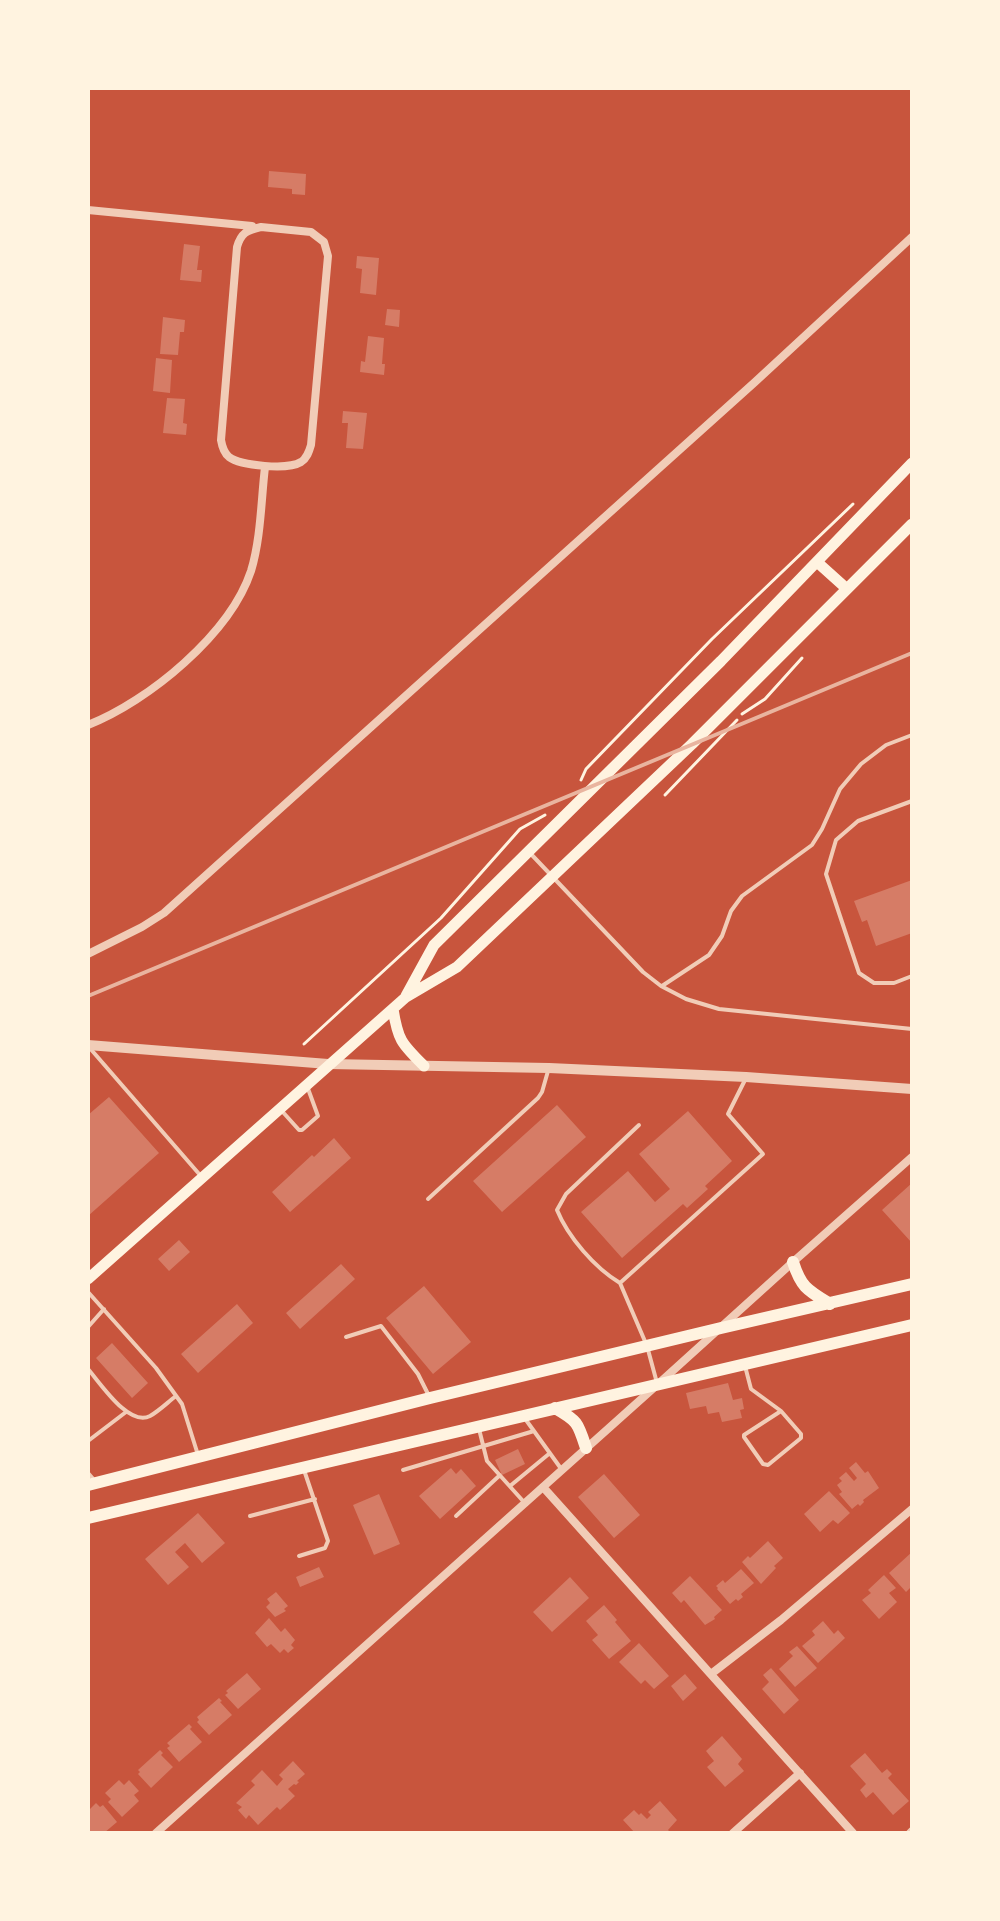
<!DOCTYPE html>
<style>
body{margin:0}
#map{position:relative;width:1000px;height:1921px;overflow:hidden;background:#c8553d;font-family:Figtree,sans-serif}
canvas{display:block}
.frame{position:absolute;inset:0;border:90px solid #fff3e0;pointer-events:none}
</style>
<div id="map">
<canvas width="1000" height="1921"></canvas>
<div class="frame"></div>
</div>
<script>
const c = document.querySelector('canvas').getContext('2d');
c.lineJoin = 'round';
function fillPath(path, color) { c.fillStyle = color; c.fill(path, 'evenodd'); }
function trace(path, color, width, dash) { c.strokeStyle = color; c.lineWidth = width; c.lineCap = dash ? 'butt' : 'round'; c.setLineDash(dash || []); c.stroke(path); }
const building = new Path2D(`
 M269 171 306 174 305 195 292 194V189L268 187Z
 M184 244 200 246 197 270H202L201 282 180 280Z
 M357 256 379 258 376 295 360 293 362 269 356 268Z
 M387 309 400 310 399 327 385 325Z
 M163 317 185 320 184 332H180L178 355 160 354Z
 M368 336 384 338 382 364H385L384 375 360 372 361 361 365 362Z
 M156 358 172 360 170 393 153 391Z
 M167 398 185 399 183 423 187 424 186 435 163 433Z
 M343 411 367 413 363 449 346 448 348 423H342Z
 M912 880V933L876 946 867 920 862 922 854 901Z
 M109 1097 159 1153 88 1216V1115Z
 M557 1105 586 1137 502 1212 473 1181Z
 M688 1111 732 1161 705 1186 708 1189 687 1208 683 1204 622 1258 581 1212 628 1171 655 1202 670 1189 639 1154Z
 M334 1138 351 1158 290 1212 272 1192 312 1155 314 1157Z
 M912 1183V1243L882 1210Z
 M179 1240 190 1252 169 1271 158 1259Z
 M341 1264 355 1279 300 1329 286 1313Z
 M424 1286 471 1342 433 1374 386 1318Z
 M237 1304 253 1323 198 1373 181 1354Z
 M112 1343 148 1383 132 1398 96 1358Z
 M728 1383 733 1400 742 1398 744 1409 740 1410 742 1418 722 1422 719 1412 708 1414 706 1406 690 1409 686 1393Z
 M518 1449 525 1464 502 1475 495 1460Z
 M856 1462 865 1473 868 1471 879 1488 863 1500 864 1502 860 1506 858 1504 852 1509 839 1494 842 1492 837 1485 842 1481 839 1478 846 1472 854 1481 857 1478 849 1468Z
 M451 1468 456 1474 461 1469 476 1486 440 1519 419 1496Z
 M604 1474 640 1515 614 1538 578 1497Z
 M829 1491 850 1513 838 1524 833 1520 820 1532 804 1514Z
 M379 1494 400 1544 374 1555 353 1505Z
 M198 1513 225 1543 202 1563 185 1543 175 1552 189 1567 168 1585 145 1559Z
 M768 1541 783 1558 774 1566 776 1568 761 1584 742 1562 748 1556 750 1558Z
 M912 1552V1586L906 1592 889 1573Z
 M319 1567 324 1577 300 1587 296 1577Z
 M741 1569 754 1583 741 1594 743 1597 738 1601 736 1599 730 1604 717 1589 718 1588 716 1586 723 1580 725 1583Z
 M884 1575 896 1588 889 1593 897 1602 879 1619 862 1600 871 1593 868 1590Z
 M690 1576 722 1610 714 1617 715 1619 705 1625 684 1600 681 1603 672 1593Z
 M570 1577 589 1598 552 1632 533 1612Z
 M276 1592 288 1606 284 1609 286 1611 275 1617 266 1607 270 1603 267 1599Z
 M604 1605 617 1620 615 1622 631 1641 609 1659 592 1640 598 1635 586 1621Z
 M269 1618 281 1632 285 1628 295 1640 291 1645 294 1648 288 1653 284 1649 280 1653 271 1644 267 1647 255 1633Z
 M823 1621 834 1634 838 1630 845 1638 818 1663 802 1646 815 1635 812 1631Z
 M639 1643 669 1676 654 1689 645 1680 641 1684 619 1662Z
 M797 1646 817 1668 795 1687 779 1669 793 1656 789 1652Z
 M771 1668 799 1700 784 1714 762 1689 769 1682 763 1675Z
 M247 1673 261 1689 238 1709 225 1695 228 1693 226 1691Z
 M685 1674 697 1688 683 1701 671 1686Z
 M219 1698 222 1701 220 1702 232 1715 209 1735 197 1722 199 1720 197 1717Z
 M189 1724 192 1727 190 1729 202 1742 179 1762 167 1748 170 1746 167 1743Z
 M722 1736 742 1759 738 1764 744 1771 725 1787 707 1767 714 1761 706 1751Z
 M160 1750 163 1753 161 1755 173 1767 151 1788 138 1774 140 1772 138 1770Z
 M865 1753 882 1773 887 1769 892 1774 888 1778 909 1801 893 1815 873 1792 866 1798 860 1790 866 1784 850 1766Z
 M293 1761 305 1774 297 1781 299 1782 296 1785 294 1784 288 1789 295 1796 280 1810 277 1807 258 1825 249 1815 246 1819 238 1810 242 1807 236 1803 255 1785 251 1781 262 1770 277 1786 283 1779 279 1775Z
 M119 1780 124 1785 129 1780 139 1791 134 1795 139 1801 122 1817 108 1802 111 1799 105 1793Z
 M660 1801 677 1820 668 1830 671 1833H635L623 1820 634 1810 639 1815 641 1813 647 1819 651 1815 648 1812Z
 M96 1803 100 1807 103 1805 117 1822 104 1833H88V1811Z`);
const path = new Path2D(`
 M742 714 765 699 802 658
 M581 780 586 769 712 639 853 504
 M665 795 737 720
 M304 1044 441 918 520 829 545 815`);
const service = new Path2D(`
 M912 801 858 821 836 840 826 874 859 973 874 983H894L912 976
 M530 853 643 972 661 986 686 999 719 1009 912 1029
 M662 986 709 955 722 936 731 911 742 896 812 845 822 829 840 789 861 764 886 745 912 735
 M88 1046 200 1175
 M281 1110 299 1130H302L318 1116 307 1086
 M428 1199 538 1098 542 1092 548 1071
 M620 1283C595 1268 568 1237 557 1210L566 1194 639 1125
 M88 1292 156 1368 182 1404 198 1455
 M88 1327 104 1309
 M346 1337 381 1326 418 1374 429 1396
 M745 1366 751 1389 781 1411 801 1434V1438L768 1465 763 1464 744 1437V1435L781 1411
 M88 1369C101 1384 129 1427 150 1416 159 1411 168 1402 176 1396
 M657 1383 647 1346 620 1283 763 1154 728 1114 745 1080
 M526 1420 562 1470
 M479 1429 487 1461 523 1501
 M88 1441 126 1412
 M403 1470 534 1431
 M88 1473 95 1481
 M510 1486 550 1453
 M250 1516 315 1499
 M456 1516 500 1475
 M299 1556 325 1548 328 1541 304 1470`);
const minor = new Path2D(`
 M88 210 252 226
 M261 227 311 232 324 242 328 256 311 445C309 452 307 458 301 462 288 470 241 466 229 457 224 453 222 446 221 440L237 247C241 233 247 230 261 227Z
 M88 725C149 701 230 634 251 571 261 538 261 501 265 467
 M88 954 142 927 164 913 755 382 912 237
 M543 1487 853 1833
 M711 1674 781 1620 912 1509
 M156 1833 657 1385 793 1262 912 1157
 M733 1833 800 1773
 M910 1833 912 1831`);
const tertiary = new Path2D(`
 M88 1045 328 1064 549 1068 746 1077 912 1089`);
const secondary = new Path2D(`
 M817 562 847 589
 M406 996 434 945 721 661 912 463
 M393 1009C398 1041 402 1044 424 1066
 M88 1279 406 997 457 967 692 744 912 524`);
const primary = new Path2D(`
 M793 1262C801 1287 807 1290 830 1304
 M555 1408C578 1421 578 1423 586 1448
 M88 1485 430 1398 721 1328 912 1284
 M88 1518 912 1325`);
const rail = new Path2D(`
 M88 996 912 653`);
fillPath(building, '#d67c66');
trace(path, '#fff3e0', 3);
trace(service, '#f1ccb7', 4);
trace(minor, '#f1ccb7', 8);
trace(tertiary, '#f1ccb7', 10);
trace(secondary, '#fff3e0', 11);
trace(primary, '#fff3e0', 12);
trace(rail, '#e9b49f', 4);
</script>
